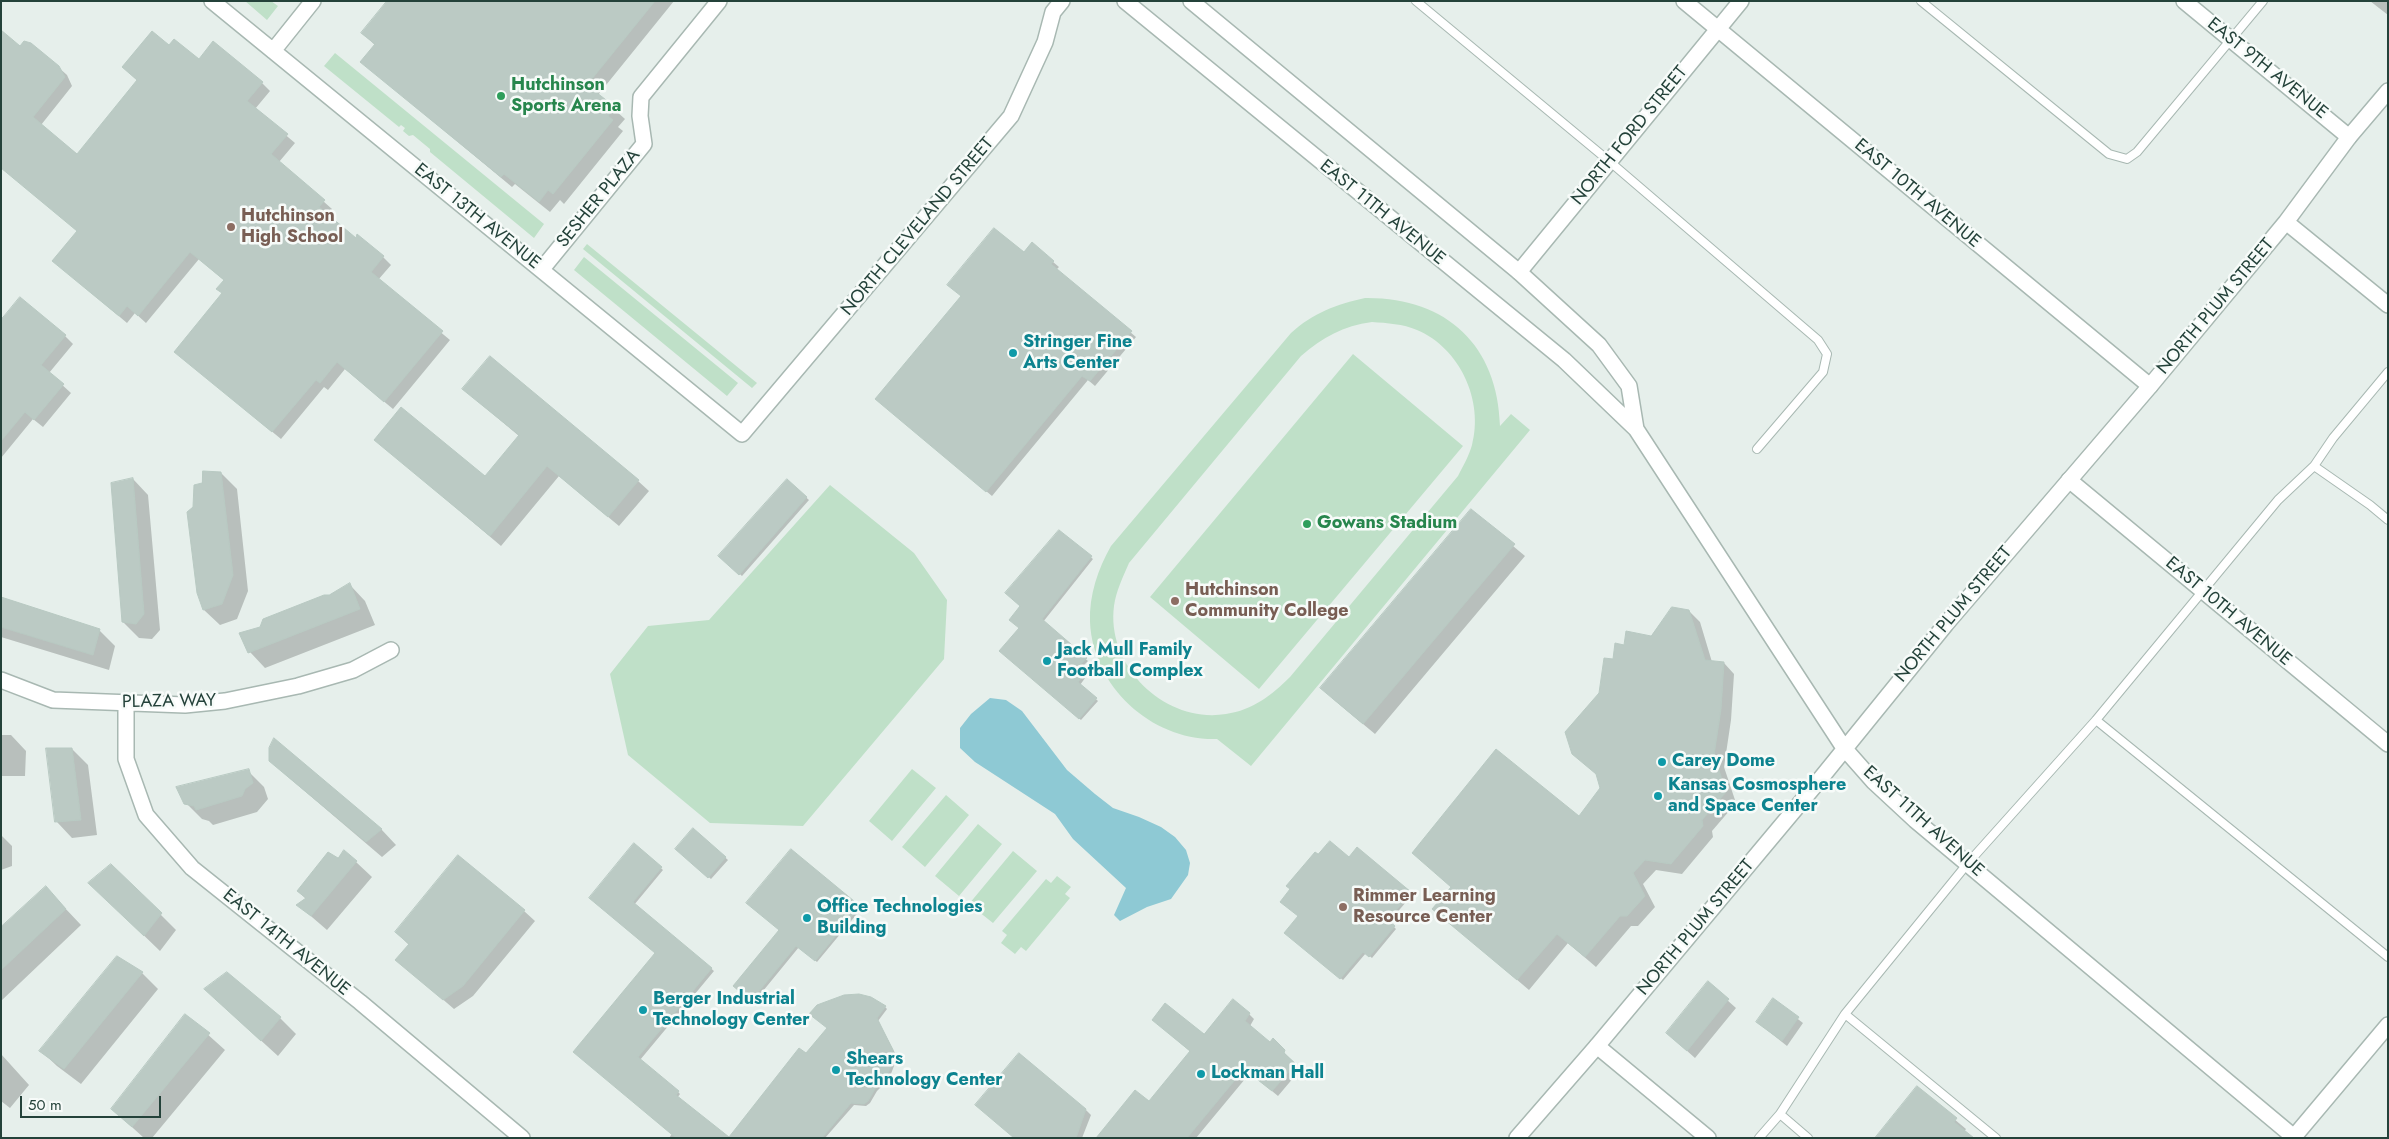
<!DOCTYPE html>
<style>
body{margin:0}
#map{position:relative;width:2389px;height:1139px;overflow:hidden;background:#e6efeb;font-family:Jost,sans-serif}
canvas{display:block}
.frame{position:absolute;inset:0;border:2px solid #24423a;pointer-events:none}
.scale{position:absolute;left:20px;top:1096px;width:141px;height:22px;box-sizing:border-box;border:2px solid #24423a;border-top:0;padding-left:6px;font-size:15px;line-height:18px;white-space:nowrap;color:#24423a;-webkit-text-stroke:4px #f7fbf9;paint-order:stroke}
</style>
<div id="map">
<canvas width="2389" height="1139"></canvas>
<div class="frame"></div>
<div class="scale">50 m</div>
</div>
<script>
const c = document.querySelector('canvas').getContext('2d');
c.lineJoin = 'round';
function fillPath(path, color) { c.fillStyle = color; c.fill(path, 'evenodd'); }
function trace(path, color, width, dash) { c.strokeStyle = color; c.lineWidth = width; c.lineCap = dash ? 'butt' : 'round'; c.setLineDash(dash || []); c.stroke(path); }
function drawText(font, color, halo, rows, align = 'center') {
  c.font = font + ' Jost,sans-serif'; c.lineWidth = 5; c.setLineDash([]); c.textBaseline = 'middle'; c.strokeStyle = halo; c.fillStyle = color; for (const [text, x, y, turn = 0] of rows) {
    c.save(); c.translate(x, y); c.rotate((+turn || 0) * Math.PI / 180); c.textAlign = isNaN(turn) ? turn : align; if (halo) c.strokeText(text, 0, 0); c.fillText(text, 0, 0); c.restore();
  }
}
const green = new Path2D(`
 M245 1H271L278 6 267 20Z
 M335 53 544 224 534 238 430 152V149L413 135 409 136 403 131 405 128 401 125 399 127 324 66Z
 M587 244 757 383 752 388 583 249Z
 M584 257 738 383 727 396 574 270Z
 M1365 298C1446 297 1498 345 1500 426L1511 414 1530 430 1251 766 1217 739C1153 741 1093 688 1090 622 1089 595 1098 569 1111 546L1291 333C1313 313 1337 304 1365 298ZM1372 322C1387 323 1403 324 1417 330 1460 348 1484 401 1472 445 1469 456 1463 466 1458 476L1290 677C1272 695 1253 710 1226 714 1166 724 1106 667 1114 606 1116 591 1123 577 1129 563L1301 356C1323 337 1343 326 1372 322Z
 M1353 354 1463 446 1259 689 1150 597Z
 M830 485 914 553 947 600 944 659 803 826 710 823 628 755 610 674 648 626 709 620Z
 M912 769 936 788 892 841 869 821Z
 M946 795 969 815 925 867 902 847Z
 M978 824 1002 844 959 896 935 876Z
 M1013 851 1037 871 993 923 969 904Z
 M1057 876 1071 887 1065 894 1070 898 1026 951 1021 947 1015 954 1001 943 1007 935 1002 931 1046 879 1051 883Z`);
const water = new Path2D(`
 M990 698 1006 700 1022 711 1067 770 1095 794 1113 808 1139 817 1161 827 1175 837 1186 850 1190 863 1188 875 1171 899 1147 907 1120 921 1114 915 1126 888 1073 839 1055 814 975 762 960 748V728L971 714Z`);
const shadow = new Path2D(`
 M388 1H674L598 95 625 119 618 127 623 131 564 204 560 200 550 212 515 184 512 187 362 62 376 46 362 33Z
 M2370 1H2388V15Z
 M169 46 199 61 262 83 270 91 255 109 295 143 279 162 332 209 327 215 356 240 383 257 391 265 378 280 450 340 393 409 345 369 328 390 324 387 281 439 184 359 223 294 225 281 199 259 146 323 135 313 127 323 62 268 78 231 1 167 21 47 58 67 67 75 72 86 41 125 78 155 138 81 123 67Z
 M1032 244 1059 267 1056 270 1136 337 1095 386 1088 380 992 496 882 404Z
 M1 317 65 336 73 344 49 373 71 393 43 427 33 419 1 458Z
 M475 399 638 481 649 491 619 526 559 476 501 546 375 439 485 478 519 436Z
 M221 473 237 489 248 591 237 619 220 625 204 610 195 508 204 484Z
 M133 479 148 495 160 630 152 639 139 638 123 622Z
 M787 481 809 500 742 576 720 556Z
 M1471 511 1525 556 1375 734 1333 699Z
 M1059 532 1093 559 1043 622 1088 661 1081 668 1088 674 1080 685 1098 701 1081 720 1001 651 1020 628 1022 607Z
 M350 585 365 601 375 625 265 668 250 652 261 628 330 597Z
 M1 598 99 630 115 646 109 670 1 637Z
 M1689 611 1700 622 1712 662 1724 663 1734 674 1731 720 1724 767 1736 803 1712 831 1713 837 1682 874 1656 870 1643 884 1655 907 1638 926H1631L1596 967 1568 943 1529 990 1434 909 1452 887 1413 853 1579 817 1601 788 1600 693 1614 660 1624 647 1651 637Z
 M1 735H11L26 751 25 776H1Z
 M72 749 88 765 97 835 72 838 57 822Z
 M270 760 381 829 396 845 382 857 287 776Z
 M248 771 264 787 268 799 257 812 213 825 209 821 202 819 186 803Z
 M693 829 728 860 711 879 676 849Z
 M1 835 12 846V866L1 870Z
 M635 845 663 870 634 905 714 971 640 1060 678 1092 680 1094 677 1098 728 1138H669L672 1134 577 1054 657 953 593 900Z
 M1357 849 1412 895 1389 922 1396 929 1372 958 1366 953 1343 980 1288 935 1299 917 1318 856 1349 858Z
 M338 860 356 862 372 877 327 930 298 905 306 899 298 891Z
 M111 865 176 930 160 951 105 898Z
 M46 888 81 925 1 1001V928Z
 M859 907 861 909 817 962 799 947 754 1002 736 988 780 930Z
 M524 911 535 921 473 996 454 1009 397 960 409 945 396 932Z
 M142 973 158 989 81 1084 57 1066 41 1051Z
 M1708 983 1736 1008 1695 1058 1667 1033Z
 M1773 1000 1803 1023 1787 1046 1757 1022Z
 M222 1005 280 1018 296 1034 278 1056Z
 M885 1007 887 1009 878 1021 895 1053 894 1066 889 1079 877 1091 870 1103 866 1106 854 1105 825 1138H729L806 1055Z
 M1249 1014 1254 1019 1250 1026 1270 1043 1273 1040 1300 1070 1278 1096 1250 1073 1196 1138H1097L1149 1103 1191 1052 1153 1020 1204 1036Z
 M186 1015 225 1050 152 1138H144L112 1109Z
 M1 1054 29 1085 10 1108 1 1101Z
 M1917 1088 1966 1129 1964 1132 1877 1138Z
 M1085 1109 1091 1115 1082 1138H1015Z`);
const building = new Path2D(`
 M387 1H655L587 85 615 107 608 116 613 120 553 194 548 190 539 202 504 174 501 177 360 62 375 44 361 33Z
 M1 30 20 46 24 41 31 43 59 66 65 77 33 117 77 154 137 80 122 67 152 31 169 45 174 39 199 59 213 41 263 82 247 101 288 134 271 154 325 200 319 207 356 238 357 234 384 256 371 272 443 331 384 402 337 362 320 383 316 380 272 432 174 352 222 293 216 289 224 280 190 252 138 316 127 306 119 316 52 261 77 231 1 168Z
 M994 228 1024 252 1032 242 1054 261 1051 264 1132 331 1090 381 1082 376 986 492 875 399 961 296 947 285Z
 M20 297 66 335 41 365 64 384 34 420 25 412 1 441V320Z
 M490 356 639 480 608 517 547 466 490 536 374 440 401 407 485 476 519 435 462 389Z
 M203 471 221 472 233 575 222 604 203 610 197 593 187 512 193 507 194 485 202 483Z
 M133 478 144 614 136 624 122 622 111 483Z
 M787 479 807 497 739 575 718 556Z
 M1471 509 1515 544 1363 724 1320 688Z
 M1059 530 1092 556 1042 619 1087 658 1080 665 1087 671 1078 682 1097 698 1079 719 999 651 1019 628 1009 620 1020 606 1005 593Z
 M350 583 360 609 248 653 239 633 260 627 263 619 324 595H329Z
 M1 597 100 629 93 655 1 627Z
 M1672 607 1689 610 1705 660 1724 662 1721 709 1714 755 1726 792 1702 820 1703 826 1671 864 1645 860 1633 873 1645 896 1627 916H1620L1585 957 1557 934 1517 980 1432 909 1451 887 1412 853 1496 749 1579 816 1600 788 1596 774 1572 754 1565 732 1599 693 1604 658 1613 659 1615 643 1624 645 1626 631 1651 636Z
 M274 738 382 829 366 842 269 761V748Z
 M46 748H72L81 820 55 822Z
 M249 769 253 783 245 789 242 796 196 810 194 806 184 804 176 787Z
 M693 828 726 857 708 878 675 849Z
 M1330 841 1349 857 1357 847 1411 892 1388 920 1395 926 1369 957 1363 952 1340 979 1284 933 1298 916 1280 902 1290 889 1286 886 1315 852 1318 854Z
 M634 843 662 867 633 902 712 968 638 1057 679 1091 676 1095 729 1137 799 1048 806 1053 827 1028 809 1014 817 1005 844 995 859 994 871 997 886 1006 877 1018 893 1050 892 1063 887 1076 875 1089 868 1101 864 1104 851 1103 822 1138H676L573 1052 655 953 589 898Z
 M791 849 860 906 815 961 796 946 751 1001 733 986 779 930 746 903Z
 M344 850 357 861 311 916 296 905 306 898 297 891 328 852 338 858Z
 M458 855 525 910 463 986 443 1000 395 960 409 944 395 932Z
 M111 864 162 913 144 936 88 883Z
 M46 886 66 909 1 970V927Z
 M117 956 143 972 64 1069 39 1051Z
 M227 972 281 1017 261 1041 204 989Z
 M1708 981 1729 999 1687 1051 1666 1033Z
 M1773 998 1799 1017 1782 1041 1756 1022Z
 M1233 999 1250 1013 1245 1021 1270 1042 1273 1038 1285 1050 1284 1053 1296 1064 1272 1091 1244 1069 1187 1138H1096L1135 1090 1149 1101 1190 1051 1152 1020 1165 1003 1204 1034Z
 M185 1014 210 1033 132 1127 111 1109Z
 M1019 1053 1086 1109 1076 1138H1014L975 1105Z
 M1917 1086 1957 1118 1954 1122 1974 1138H1875Z`);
const service = new Path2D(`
 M1416 1 1609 161 1818 340 1827 354 1823 372 1757 449
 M1921 1 2109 154 2127 159 2137 152 2263 1
 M2314 466 2370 505 2388 520
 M2096 720 2388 957
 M1845 1014 1996 1138
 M1780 1114 1808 1138
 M1759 1138 1780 1114 1845 1014 1968 863 2096 720 2278 500 2314 466 2333 438 2388 372`);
const minor = new Path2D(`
 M212 1 742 434 1011 116 1045 42 1053 12 1062 1
 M1684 1 2150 386
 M2184 1 2349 137
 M273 51 313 1
 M542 269 644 144 640 116 641 97 719 1
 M1519 272 1741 1
 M2069 480 2388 744
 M1 680 53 700 185 705 225 701 298 686 353 670 391 650
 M126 703V759L146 815 192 868 360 1002 522 1138
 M1597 1046 1708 1138
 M2293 1138 2388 1025`);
const tertiary = new Path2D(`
 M1125 1 1564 360 1636 429 1844 748 1874 782 1915 820 2295 1138
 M1191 1 1519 272 1599 345 1629 386 1636 429
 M2286 222 2388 305
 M1517 1138 1597 1046 1817 783 1946 624 2150 386 2286 222 2349 137 2388 91`);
const markers = [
 [501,96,5,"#2e9e5b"],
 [231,227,5,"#8d6e63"],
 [1013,353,5,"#0f9aa8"],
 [1307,524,5,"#2e9e5b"],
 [1175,601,5,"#8d6e63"],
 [1047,661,5,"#0f9aa8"],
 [1662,762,5,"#0f9aa8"],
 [1658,796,5,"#0f9aa8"],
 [1343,907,5,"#8d6e63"],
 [807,918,5,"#0f9aa8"],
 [643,1010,5,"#0f9aa8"],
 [836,1070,5,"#0f9aa8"],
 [1201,1074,5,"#0f9aa8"]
];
const streetNames = [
 ["EAST 9TH AVENUE",2267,69,39],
 ["NORTH FORD STREET",1630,136,-51],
 ["EAST 10TH AVENUE",1917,194,40],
 ["SESHER PLAZA",599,199,-51],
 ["EAST 11TH AVENUE",1382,213,39],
 ["EAST 13TH AVENUE",477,217,39],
 ["NORTH CLEVELAND STREET",918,227,-50],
 ["NORTH PLUM STREET",2216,307,-50],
 ["EAST 10TH AVENUE",2228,612,40],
 ["NORTH PLUM STREET",1954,615,-50],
 ["PLAZA WAY",169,702,-1],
 ["EAST 11TH AVENUE",1923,822,42],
 ["NORTH PLUM STREET",1696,928,-50],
 ["EAST 14TH AVENUE",286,943,39]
];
const leisureNames = [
 ["Hutchinson",511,86],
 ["Sports Arena",511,107],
 ["Gowans Stadium",1317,524]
];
const educationNames = [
 ["Hutchinson",241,217],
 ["High School",241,238],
 ["Hutchinson",1185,591],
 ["Community College",1185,612],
 ["Rimmer Learning",1353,897],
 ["Resource Center",1353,918]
];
const cultureNames = [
 ["Stringer Fine",1023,343],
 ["Arts Center",1023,364],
 ["Jack Mull Family",1057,651],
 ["Football Complex",1057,672],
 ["Carey Dome",1672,762],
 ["Kansas Cosmosphere",1668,786],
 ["and Space Center",1668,807],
 ["Office Technologies",817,908],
 ["Building",817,929],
 ["Berger Industrial",653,1000],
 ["Technology Center",653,1021],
 ["Shears",846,1060],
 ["Technology Center",846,1081],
 ["Lockman Hall",1211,1074]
];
fillPath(green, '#bfe0c8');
fillPath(water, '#8ec9d4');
fillPath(shadow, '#0003');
fillPath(building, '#bbcac4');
trace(building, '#b8c9c2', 1);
trace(service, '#a8b8b2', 10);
trace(minor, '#a8b8b2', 18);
trace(tertiary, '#a8b8b2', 18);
trace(service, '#fff', 8);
trace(minor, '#fff', 15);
trace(tertiary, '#fff', 15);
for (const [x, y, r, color] of markers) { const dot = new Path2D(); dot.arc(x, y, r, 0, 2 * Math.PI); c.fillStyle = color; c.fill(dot); trace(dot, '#f7fbf9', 2); }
drawText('18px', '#24423a', '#f7fbf9', streetNames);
drawText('bold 18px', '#27864d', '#f7fbf9', leisureNames, 'left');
drawText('bold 18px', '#785e54', '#f7fbf9', educationNames, 'left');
drawText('bold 18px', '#0d838f', '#f7fbf9', cultureNames, 'left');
</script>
